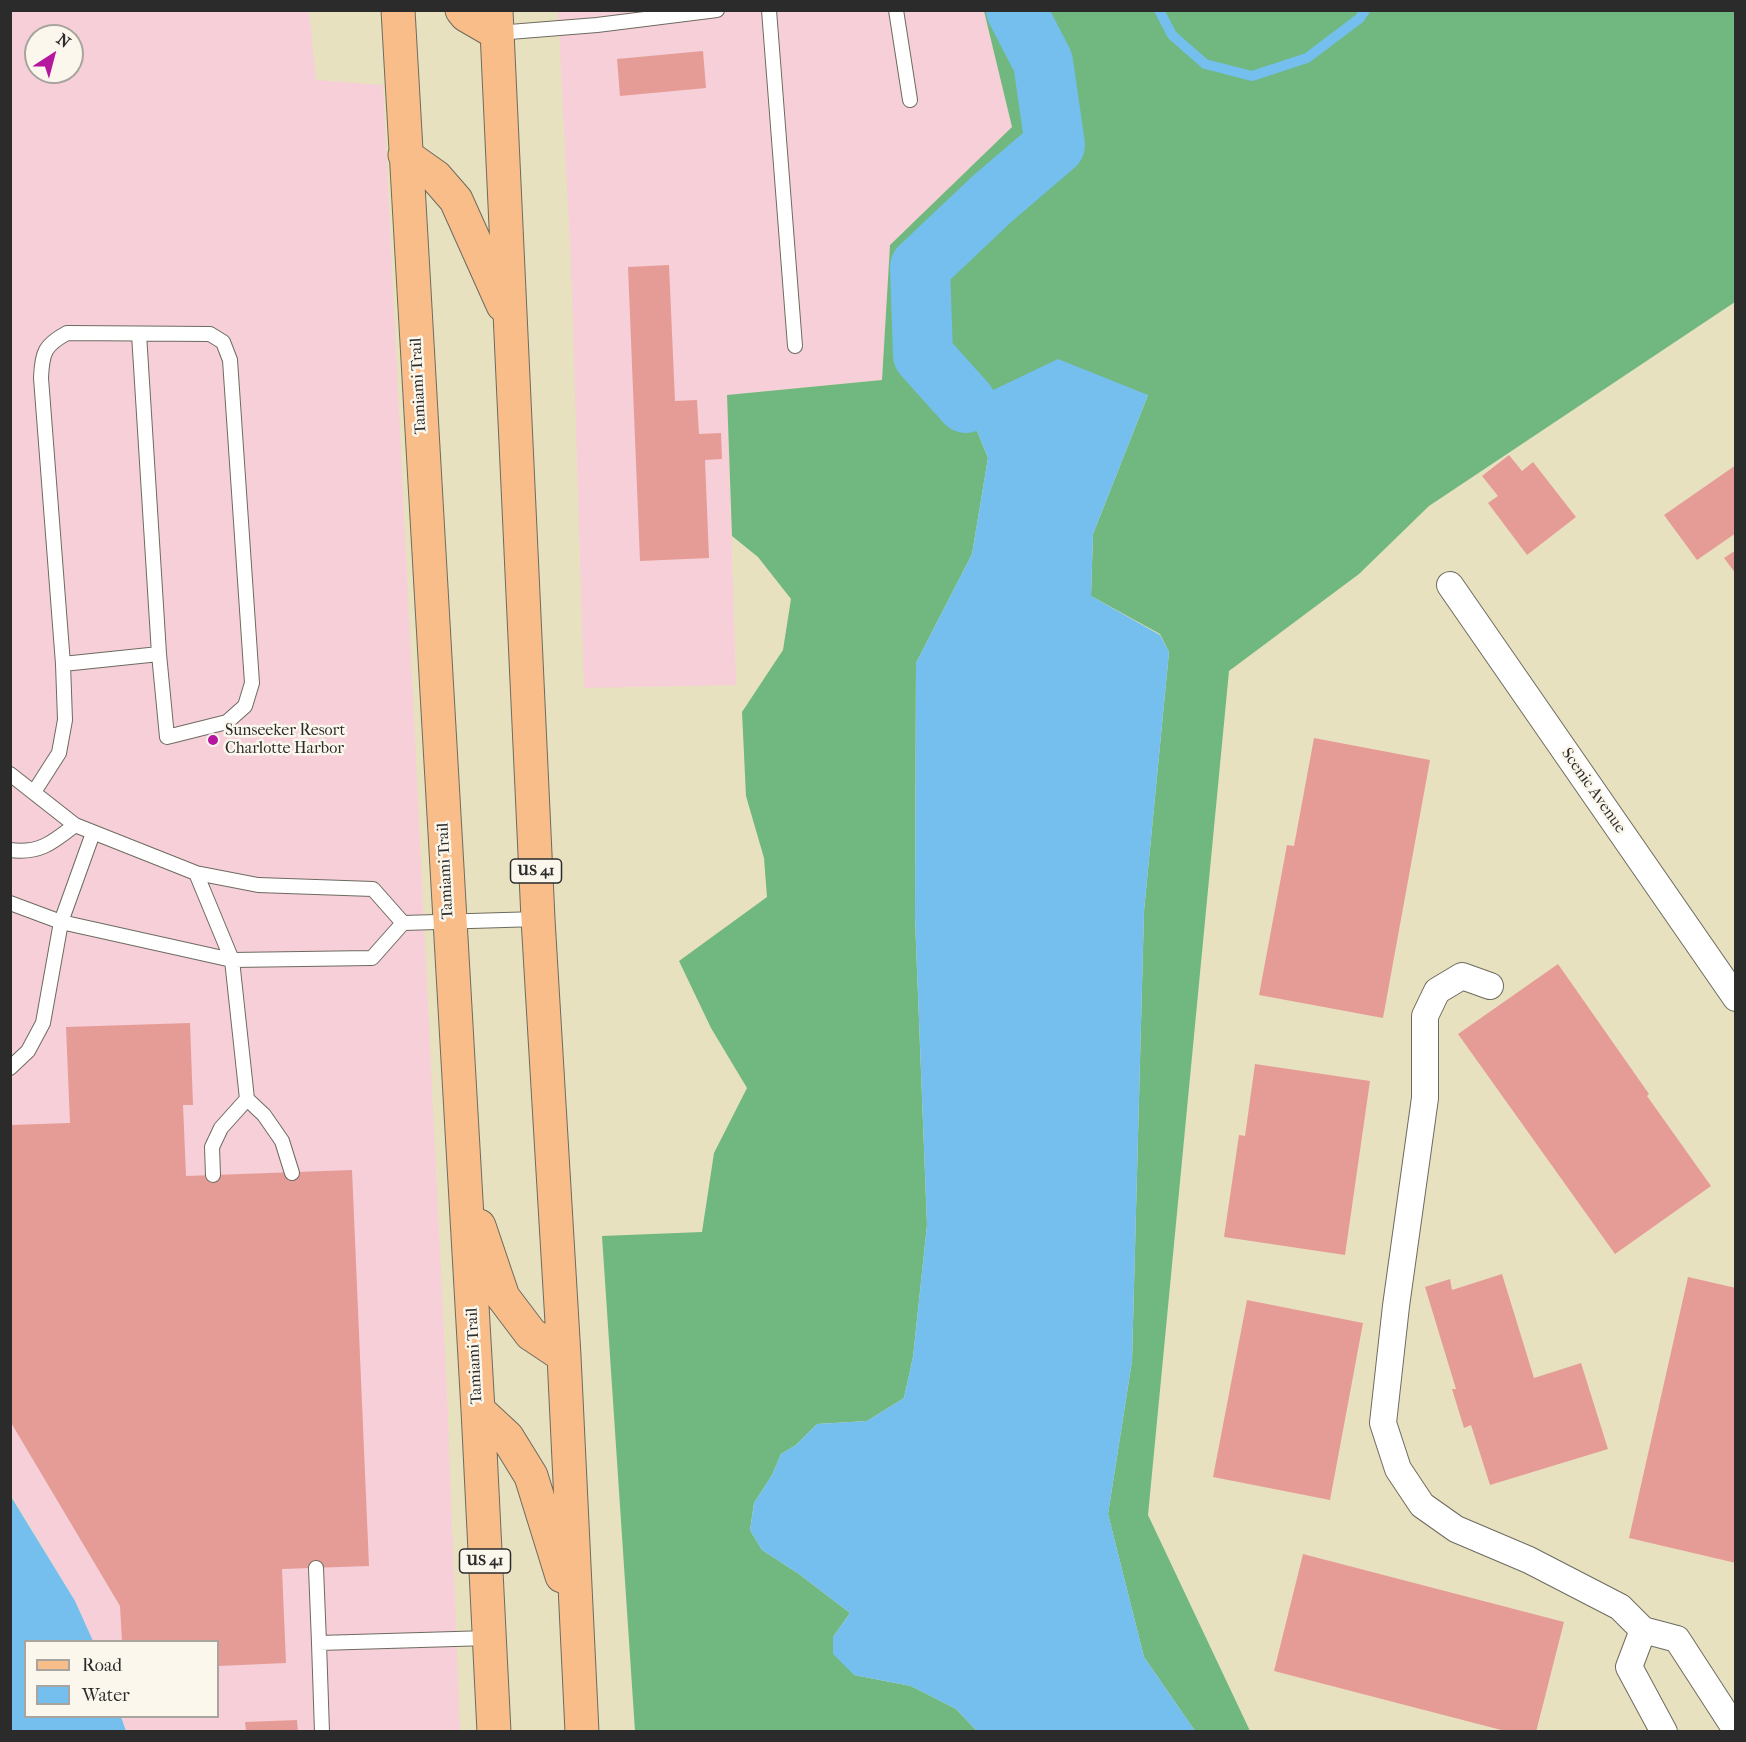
<!DOCTYPE html>
<style>
body{margin:0}
#map{position:relative;width:1746px;height:1742px;overflow:hidden;background:#e8e1bf;font-family:"IM FELL French Canon",serif}
canvas{display:block}
.frame{position:absolute;inset:0;border:12px solid #2b2b2b;pointer-events:none}
.legend{position:absolute;left:24px;top:1640px;width:195px;height:78px;box-sizing:border-box;background:#fbf7ec;border:2px solid #a8a59f;margin:0;padding:8px 10px;list-style:none;font-size:18px;color:#2b2b2b}
.legend li{display:flex;align-items:center;gap:12px;height:30px}
.legend b{width:30px;border:2px solid #a8a59f}
.north{position:absolute;left:24px;top:24px;width:60px;height:60px;box-sizing:border-box;background:#fbf7ec;border:2px solid #a8a59f;border-radius:50%;rotate:36deg;font-size:16px;font-weight:700;line-height:24px;text-align:center;color:#2b2b2b}
.north::after{content:'';display:block;margin:auto;width:21px;height:27px;background:#b5179e;clip-path:polygon(50% 0,100% 100%,50% 72%,0 100%)}
</style>
<div id="map">
<canvas width="1746" height="1742"></canvas>
<div class="frame"></div>
<ul class="legend">
<li><b style="height:8px;background:#f8bd89"></b>Road</li>
<li><b style="height:16px;background:#74bfee"></b>Water</li>
</ul>
<div class="north">N</div>
</div>
<script>
const g = document.querySelector('canvas').getContext('2d');
g.lineJoin = 'round';
function paint(path, color) { g.fillStyle = color; g.fill(path, 'evenodd'); }
function strokePath(path, color, width, dash) { g.strokeStyle = color; g.lineWidth = width; g.lineCap = dash ? 'butt' : 'round'; g.setLineDash(dash || []); g.stroke(path); }
function label(font, color, halo, rows, align = 'center') {
  g.font = font + ' "IM FELL French Canon",serif'; g.lineWidth = 5; g.setLineDash([]); g.textBaseline = 'middle'; g.strokeStyle = halo; g.fillStyle = color; for (const [text, x, y, turn = 0] of rows) {
    g.save(); g.translate(x, y); g.rotate((+turn || 0) * Math.PI / 180); g.textAlign = isNaN(turn) ? turn : align; if (halo) g.strokeText(text, 0, 0); g.fillText(text, 0, 0); g.restore();
  }
}
const built = new Path2D(`
 M11,11H309L316,80L383,85L447,1395L460,1731H126L121,1717L218,1716V1642L93,1641L75,1601L11,1495ZM36,36H72V72H36Z
 M558,11H984L1012,127L890,245L882,380L727,395L736,685L584,688L571,266Z`);
const forest = new Path2D(`
 M984,11H1735V302L1429,506L1359,574L1229,671L1148,1515L1250,1731H1195L1144,1657L1108,1514L1132,1361L1144,911L1169,652L1160,634L1091,596L1093,534L1148,395L966,403L988,458L972,554L916,663L915,918L927,1225L913,1357L904,1398L867,1421L817,1424L796,1445L781,1454L772,1475L754,1503L750,1530L762,1550L799,1574L850,1613L833,1637L854,1675L911,1686L956,1709L977,1731H635L602,1236L702,1232L714,1153L747,1088L711,1028L679,961L767,897L764,858L746,796L742,712L783,650L791,599L758,557L732,536L727,395L882,380L890,245L1012,127Z`);
const water = new Path2D(`
 M1058,359L1148,395L1093,534L1091,596L1160,635L1169,652L1144,911L1132,1361L1108,1514L1144,1657L1195,1731H977L956,1709L911,1686L854,1675L833,1654V1637L850,1613L799,1574L762,1550L750,1530L754,1503L772,1475L781,1454L796,1445L817,1424L867,1421L904,1398L913,1357L927,1225L915,918L916,663L972,554L988,458L966,403Z
 M10,1495L75,1601L93,1641L26,1642V1716L121,1717L126,1731H11Z`);
const stream = new Path2D(`
 M1159,10L1172,35L1205,64L1252,76L1307,58L1360,18L1365,10`);
const river = new Path2D(`
 M966,403L923,355L920,267L992,199L1055,145L1043,62L1016,10`);
const building = new Path2D(`
 M703,51L706,88L620,96L617,59Z
 M669,265L675,401L697,400L699,434L721,433L722,459L705,460L709,558L640,561L628,267Z
 M1509,455L1522,471L1533,462L1576,517L1527,555L1488,503L1498,496L1482,476Z
 M1736,465V533L1697,560L1664,515Z
 M1736,550V574L1724,558Z
 M1314,738L1430,760L1383,1018L1259,995L1287,845L1294,846Z
 M1558,964L1649,1094L1647,1096L1711,1186L1615,1254L1458,1034Z
 M190,1023L193,1105H183L186,1176L352,1170L369,1566L282,1569L286,1663L218,1666V1642H122L120,1606L10,1421V1125L70,1123L66,1027Z
 M1255,1064L1370,1081L1345,1255L1224,1237L1239,1135L1245,1136Z
 M1502,1274L1534,1378L1581,1363L1608,1449L1490,1485L1471,1425L1464,1428L1452,1389H1456L1425,1287L1450,1279L1452,1290Z
 M1688,1277L1736,1288V1563L1629,1538Z
 M1247,1300L1363,1323L1330,1500L1213,1477Z
 M1303,1554L1564,1622L1536,1732H1509L1274,1671Z
 M297,1720L298,1732H246L245,1722Z`);
const service = new Path2D(`
 M769,10L795,346
 M896,10L910,100
 M497,33L597,25L717,10
 M63,664L159,654
 M10,774L75,825L196,873L258,885L373,889L403,923
 M34,792L59,753L65,720L63,664L41,378C42,352 45,345 67,333L210,334L223,342L230,360L252,683L245,706L227,722L167,737L159,654L139,334
 M10,850C40,854 53,842 75,825
 M196,873L232,960L247,1099L264,1115L282,1141L292,1173
 M10,903L61,922L232,960L372,958L403,923L538,919
 M10,1068L28,1051L43,1023L61,922L93,833
 M213,1175L212,1147L221,1128L247,1099
 M316,1568L319,1643
 M322,1732L319,1643L489,1638`);
const minor = new Path2D(`
 M1450,585L1736,998
 M1490,986L1462,976L1437,991L1425,1016V1098L1396,1306L1383,1423L1398,1469L1422,1505L1456,1529L1529,1560L1620,1607L1643,1630
 M1664,1732L1629,1667L1643,1630L1677,1639L1736,1730`);
const primary = new Path2D(`
 M398,10L478,1410L494,1732
 M462,10L466,15L497,33
 M496,10L538,919L564,1356L582,1732
 M405,155L436,177L456,200L503,305
 M479,1226L503,1297L531,1334L564,1356
 M478,1410L507,1437L531,1476L562,1576`);
const markers = [
 [213,740,6,"#b5179e"]
];
const shields = [
 [536,871,51],
 [485,1561,51]
];
const shieldNames = [
 ["US 41",536,871],
 ["US 41",485,1561]
];
const streetNames = [
 ["Tamiami Trail",419,386,-93],
 ["Scenic Avenue",1593,791,55],
 ["Tamiami Trail",446,871,-93],
 ["Tamiami Trail",475,1356,-93]
];
const poiNames = [
 ["Sunseeker Resort",225,731],
 ["Charlotte Harbor",225,749]
];
paint(built, '#f6cfd8');
paint(forest, '#70b87f');
paint(water, '#74bfee');
strokePath(stream, '#74bfee', 10);
strokePath(river, '#74bfee', 60);
paint(building, '#e69c96');
strokePath(service, '#6d6b5f', 16);
strokePath(minor, '#6d6b5f', 28);
strokePath(primary, '#6d6b5f', 35);
strokePath(service, '#fff', 14);
strokePath(minor, '#fff', 26);
strokePath(primary, '#f8bd89', 33);
for (const [x, y, r, color] of markers) { const dot = new Path2D(); dot.arc(x, y, r, 0, 2 * Math.PI); g.fillStyle = color; g.fill(dot); strokePath(dot, '#fbf7ec', 2); }
for (const [x, y, w] of shields) { const box = new Path2D(); box.roundRect(x - w / 2, y - 12, w, 24, 4.5); g.fillStyle = '#fbf7ec'; g.fill(box); strokePath(box, '#2b2b2b', 1.5); }
label('bold 15px', '#2b2b2b', null, shieldNames);
label('16px', '#2b2b2b', '#fbf7ec', streetNames);
label('16px', '#2b2b2b', '#fbf7ec', poiNames, 'left');
</script>
